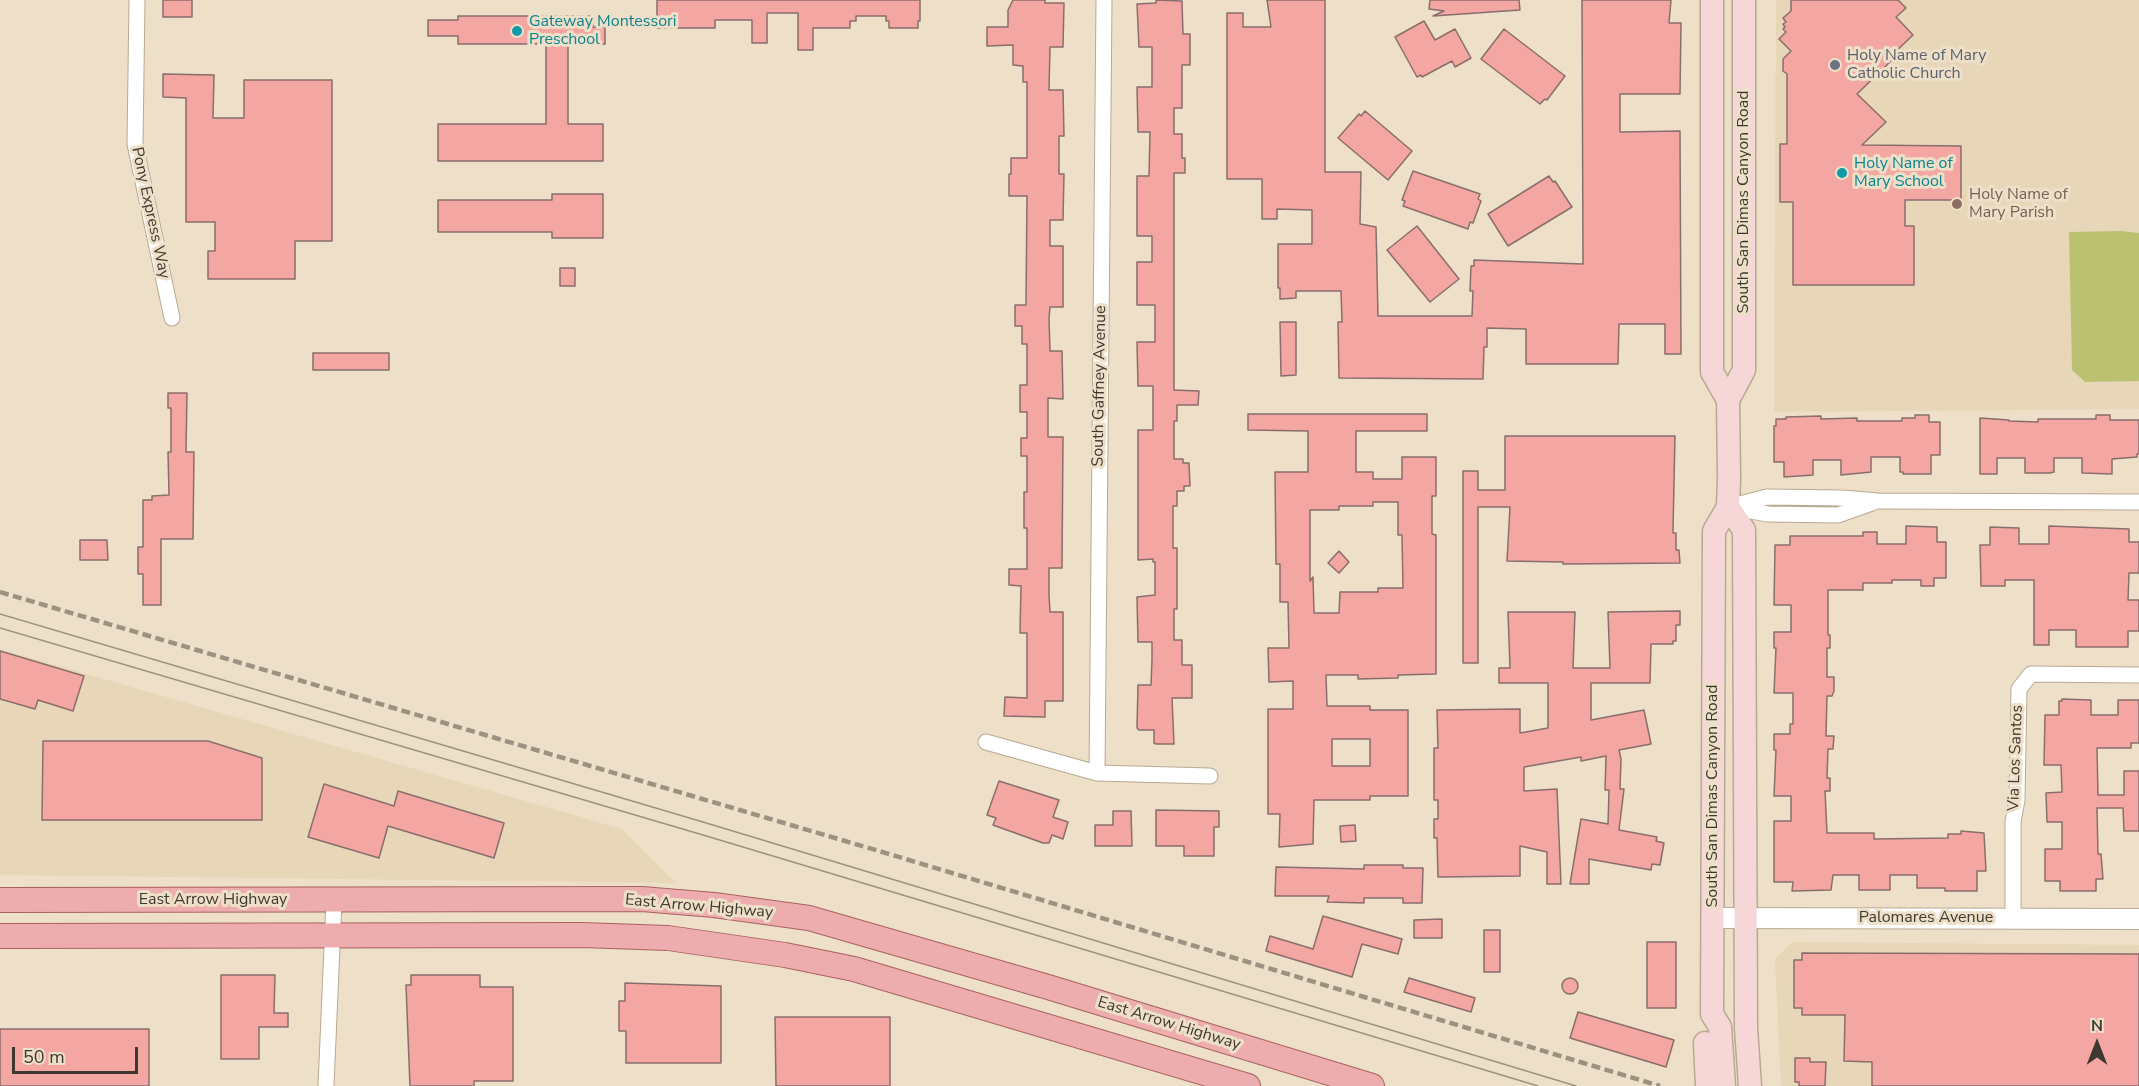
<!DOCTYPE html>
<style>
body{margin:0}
#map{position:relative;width:2139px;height:1086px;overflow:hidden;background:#eedfc8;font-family:"Nunito Sans",sans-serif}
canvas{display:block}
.north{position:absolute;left:2067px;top:1014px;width:60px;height:60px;-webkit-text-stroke:4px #eedfc8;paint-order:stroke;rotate:0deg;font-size:16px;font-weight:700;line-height:24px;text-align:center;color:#3e3930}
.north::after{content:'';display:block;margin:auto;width:21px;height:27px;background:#3e3930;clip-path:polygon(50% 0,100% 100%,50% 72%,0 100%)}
.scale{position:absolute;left:12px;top:1047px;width:126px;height:27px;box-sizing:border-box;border:3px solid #3e3930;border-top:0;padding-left:8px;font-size:18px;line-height:21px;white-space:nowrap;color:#3e3930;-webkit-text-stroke:4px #eedfc8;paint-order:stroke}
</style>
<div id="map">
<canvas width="2139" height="1086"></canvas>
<div class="north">N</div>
<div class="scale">50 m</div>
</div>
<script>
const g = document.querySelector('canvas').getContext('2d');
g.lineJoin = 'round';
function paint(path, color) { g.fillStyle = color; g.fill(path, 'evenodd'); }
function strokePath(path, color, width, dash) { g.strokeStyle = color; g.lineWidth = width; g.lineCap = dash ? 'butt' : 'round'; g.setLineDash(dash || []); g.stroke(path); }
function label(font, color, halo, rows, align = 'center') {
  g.font = font + ' "Nunito Sans",sans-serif'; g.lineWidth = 6; g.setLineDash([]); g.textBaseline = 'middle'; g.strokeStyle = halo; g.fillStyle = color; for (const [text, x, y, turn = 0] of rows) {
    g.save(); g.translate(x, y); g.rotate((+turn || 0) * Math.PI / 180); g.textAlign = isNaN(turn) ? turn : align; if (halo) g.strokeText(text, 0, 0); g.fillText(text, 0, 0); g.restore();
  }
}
const built = new Path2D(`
 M1776,0H2139V409L1774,412Z
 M0,649L622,829L676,883L0,875Z
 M1792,942L2139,945V1086H1781L1775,959Z`);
const green = new Path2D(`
 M2121,231L2139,233V381L2085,382L2072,370L2069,232Z`);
const building = new Path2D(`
 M163,0H192V17H163Z
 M657,0H920V21H918V28H889V21H886V16H856V21H850V28H813V50H798V13H767V43H752V20H715V28H657Z
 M1013,0H1045V3H1064L1063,47H1050L1049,90H1063L1064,136H1059V174H1064L1063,220H1050V246H1063V307H1050L1049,318L1050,351H1062L1063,399L1048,398V437H1063L1062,568H1049V595L1050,612H1063V701H1045V717L1004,716L1005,697L1027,698V633H1020L1021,586L1009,585V569H1027V528H1024V492H1027V456H1021V438H1027V412H1020V385H1027V344H1022V326H1015V305H1026L1027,196H1009V174H1011V158H1027V82H1023V66L1013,65V45L987,46V27H1008V10Z
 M1156,0L1182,1L1183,34H1190V65H1182V108H1174V134H1182V158H1185V173H1174V390L1199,391L1198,405H1177V421H1174V459H1183V463H1189L1190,486H1184V491H1177V506H1173V548H1177V609H1174V640H1182V665H1192V698H1172L1174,744H1156L1154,743V730H1139L1137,728L1138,685H1151L1152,660V642H1138L1137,597L1155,595V562H1153V559L1138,560V430H1153V386H1138L1137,342H1155V305H1137V262H1152V236H1137V176H1149L1150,132H1138L1137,87H1152V47H1139L1137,4L1156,3Z
 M1267,0H1325V172H1361L1360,224L1376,227L1378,316H1472L1473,291H1470L1471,266H1474V260L1583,264L1582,0H1671L1669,23H1681L1680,94H1620V132L1680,131L1681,354H1665V324H1619L1618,364H1526V329L1487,328V347H1484L1483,379L1339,378L1338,322H1342L1341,291H1296V298L1280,299V288H1278V244H1312V210L1277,209V219H1262V179H1227V13H1243V27H1271Z
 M1430,0H1519L1520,10L1433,16L1444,11L1429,9Z
 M1791,0H1898L1906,8L1896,17L1913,35L1891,56L1893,59L1857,94L1886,122L1862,145L1961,146V200H1905V226H1914V285H1793V202H1780V144H1787V74L1783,71V59L1791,51L1779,39L1786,32L1783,29L1785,27L1783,24L1786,22L1783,18L1791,11Z
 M458,16H593V27H605V44H568V124H603V161H438V124H546V44H458V36H428V20H458Z
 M1424,21L1435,40L1455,29L1471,58L1455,67L1452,61L1422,77L1421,75L1417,77L1395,37Z
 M1504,29L1565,76L1547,100L1545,99L1540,104L1481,59Z
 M163,74L214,75L213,118H244V80H332V241H295V279H208V251H215V222H186V98L163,97Z
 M1365,111L1412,151L1388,180L1338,138L1359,114L1361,116Z
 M1413,171L1480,194L1478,199L1481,201L1473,223L1470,222L1468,229L1403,206L1405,201L1402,200Z
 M1549,176L1553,182L1555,181L1572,207L1508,246L1488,214Z
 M552,194H603V238H552V232H438V200H552Z
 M1417,226L1459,279L1430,302L1387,250Z
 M560,268H575V286H560Z
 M1280,322H1296V375L1281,376Z
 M313,353H389V370H313Z
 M168,393H187L186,452H194L193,539H161V605H143V574H138V547H143V500H152V496L169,495L168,452H171V408H168Z
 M1248,414H1427V431H1356V472H1373V479H1402V457H1436V496H1432V534L1436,535V674L1398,675V678L1358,679V675H1326L1327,706H1370V710H1408V796H1370V800H1314L1313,844L1279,847L1280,814H1268V709H1293V681L1269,682L1268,648H1289L1288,602H1280V564H1276L1275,472H1308V431L1248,430ZM1373,502H1398V535H1402L1403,588H1378V592H1340L1339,613H1314L1313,577L1310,581V510H1339V506H1373ZM1332,739H1370V766H1332Z
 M1915,415H1929V422H1940V455H1931V474H1903V472H1900V457H1871V472L1841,475V460H1813V475L1784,477V462H1774V426H1776V419H1786V417L1821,416V419L1857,418V421H1902V418H1915Z
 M2096,415H2110V420H2139V454H2137V457L2112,459V474L2082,473V458H2054V472L2050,473H2025V458H1997V474H1980V418L2009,420V421L2038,422V419H2096Z
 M1505,436H1675L1673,530V533H1676V550H1679L1680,563L1563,564V562L1507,561L1510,507H1478V663H1463V471H1478V490H1505Z
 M1906,526L1937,527V542H1946V578H1934V586H1921V580H1892V583H1863V590H1828V635H1830V648H1827V677H1834V691L1832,696H1827L1826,736H1834L1833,749H1828L1827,778H1830V791H1825L1827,833H1874V839L1948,838V834H1961V831L1984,833L1986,871H1977V891H1945V888H1917V875H1890V890H1859V875H1833L1831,890L1792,891L1793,882H1774V821H1791V796H1774L1776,750H1774V734H1790V724H1793V693H1774L1776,648H1774V632H1791V605H1774L1775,545H1790V536H1863V532H1877V544H1906Z
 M2049,526L2129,529V542H2139V573H2129L2128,600H2139V631H2128V647H2076V630H2049V645H2034V580H2005V586H1981L1980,545H1990V527L2019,528V544H2049Z
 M80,540H107L108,560H80Z
 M1339,551L1349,562L1339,573L1328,563Z
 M1680,611V625H1676V641H1673V644H1651L1650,683H1591V720L1644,710L1651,744L1619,750L1621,759L1620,789H1624L1619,830L1657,837L1656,841L1664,843L1660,865L1652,864L1651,870L1589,859V884H1570L1581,819L1608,824L1609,790H1605L1606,756L1581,761V757L1524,767V791L1557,789L1561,884H1547V852L1520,846V876L1438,877L1437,838H1434V819H1438V800H1434V748H1438L1437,710L1520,709V733L1548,728V683H1499V668H1510L1508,612H1575L1573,668H1610L1608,612Z
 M0,651L84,676L73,711L38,700L35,709L0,699Z
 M2062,699L2091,700V715H2118V700H2139V743H2131V748H2097L2098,795H2124V771H2139V831H2124L2123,808H2097L2098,854H2101L2103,879H2096V891H2060V881H2045V849H2062V822H2047L2046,793L2062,792L2061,765H2044L2045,715H2059V701H2062Z
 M43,741H208L262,758V820H42Z
 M999,781L1059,800L1053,817L1068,822L1063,839L1052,835L1049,843H1043L993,825L996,818L987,815Z
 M324,784L394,806L398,791L504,823L494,858L388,826L379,858L308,837Z
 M1156,810L1219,811V827H1214V856H1184V846H1156Z
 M1113,811H1131L1132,846H1095V825H1113Z
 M1355,825L1356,841L1341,842L1340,826Z
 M1364,865H1403V868H1423L1422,903H1403V898H1364V903L1327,902L1329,896H1275L1276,867L1364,869Z
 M1323,916L1402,939L1398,954L1362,944L1352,977L1266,951L1270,936L1313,949Z
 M1442,919V938H1414V920Z
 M1484,930H1500V972H1484Z
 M1647,942H1676V1008H1647Z
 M1802,953L2139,954V1086H1872V1062L1844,1061L1845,1015H1802V1008H1794V960H1802Z
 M221,975H275L274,1013H288V1027H259V1059H221Z
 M411,975H480V987H513V1081H474V1086H410L406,985H411Z
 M1562 986a8 8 0 1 1 16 0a8 8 0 1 1-16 0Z
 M1409,978L1475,998L1471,1012L1404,992Z
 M625,983L721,986V1063H626V1031H619V1001H625Z
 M1578,1012L1674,1040L1666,1067L1570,1038Z
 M775,1017H890V1086H776Z
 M0,1029H149V1086H0Z
 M1795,1058H1810V1062H1826L1825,1086H1799V1082H1795Z`);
const minor = new Path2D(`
 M137,0L135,144L172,318
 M1728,507L1767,497L1842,498L1878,501L2139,502
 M1734,508L1768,514L1838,515L1872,503
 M986,742L1097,773L1210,776
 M1097,773L1104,0
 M2013,919V822L2017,800L2019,689L2031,674L2139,675
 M326,1086L334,900`);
const tertiary = new Path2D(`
 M1714,918L2139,919`);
const secondary = new Path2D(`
 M1712,0V372L1728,400L1729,478L1728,507L1714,531L1712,1014L1720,1027L1724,1086
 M1728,400L1744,370V0
 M1728,507L1744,530L1746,1028L1750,1086
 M1705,1043L1707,1086`);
const primary = new Path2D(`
 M0,900L642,899L714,905L809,918L1048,987L1372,1086
 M0,936L582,935L668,938L785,955L854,969L1248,1086`);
const tram = new Path2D(`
 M0,614L703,822L1576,1086
 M0,628L703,835L1538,1086`);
const rail = new Path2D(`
 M0,592L879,851L1660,1086`);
const markers = [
 [517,31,6,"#0f9aa8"],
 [1835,65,6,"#6b7280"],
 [1842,173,6,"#0f9aa8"],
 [1957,204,6,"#8d6e63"]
];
const cultureNames = [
 ["Gateway Montessori",529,22],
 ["Preschool",529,40],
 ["Holy Name of",1854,164],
 ["Mary School",1854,182]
];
const worshipNames = [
 ["Holy Name of Mary",1847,56],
 ["Catholic Church",1847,74]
];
const educationNames = [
 ["Holy Name of",1969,195],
 ["Mary Parish",1969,213]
];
const streetNames = [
 ["South San Dimas Canyon Road",1744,202,-90],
 ["Pony Express Way",150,213,78],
 ["South Gaffney Avenue",1100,386,-89],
 ["Via Los Santos",2016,758,-88],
 ["South San Dimas Canyon Road",1713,796,-90],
 ["East Arrow Highway",213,900],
 ["East Arrow Highway",699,907,5],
 ["Palomares Avenue",1926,918],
 ["East Arrow Highway",1169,1024,17]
];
paint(built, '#e8d6b8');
paint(green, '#bac272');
paint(building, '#f4a6a2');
strokePath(building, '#896e6c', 1.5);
strokePath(minor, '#b7a993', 17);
strokePath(tertiary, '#b7a993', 22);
strokePath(secondary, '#b7a993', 25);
strokePath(primary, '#a8615f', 26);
strokePath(minor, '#fff', 15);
strokePath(tertiary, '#fff', 20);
strokePath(secondary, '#f6d6d7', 22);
strokePath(primary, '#edadaf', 24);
strokePath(tram, '#9c9281', 1.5);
strokePath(rail, '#9c9281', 4.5, [9, 4.5]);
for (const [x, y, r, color] of markers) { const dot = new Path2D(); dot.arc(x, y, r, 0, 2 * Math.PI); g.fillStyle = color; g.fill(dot); strokePath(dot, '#eedfc8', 2); }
label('16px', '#0d838f', '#eedfc8', cultureNames, 'left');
label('16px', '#5b616d', '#eedfc8', worshipNames, 'left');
label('16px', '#785e54', '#eedfc8', educationNames, 'left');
label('16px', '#3e3930', '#eedfc8', streetNames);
</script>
